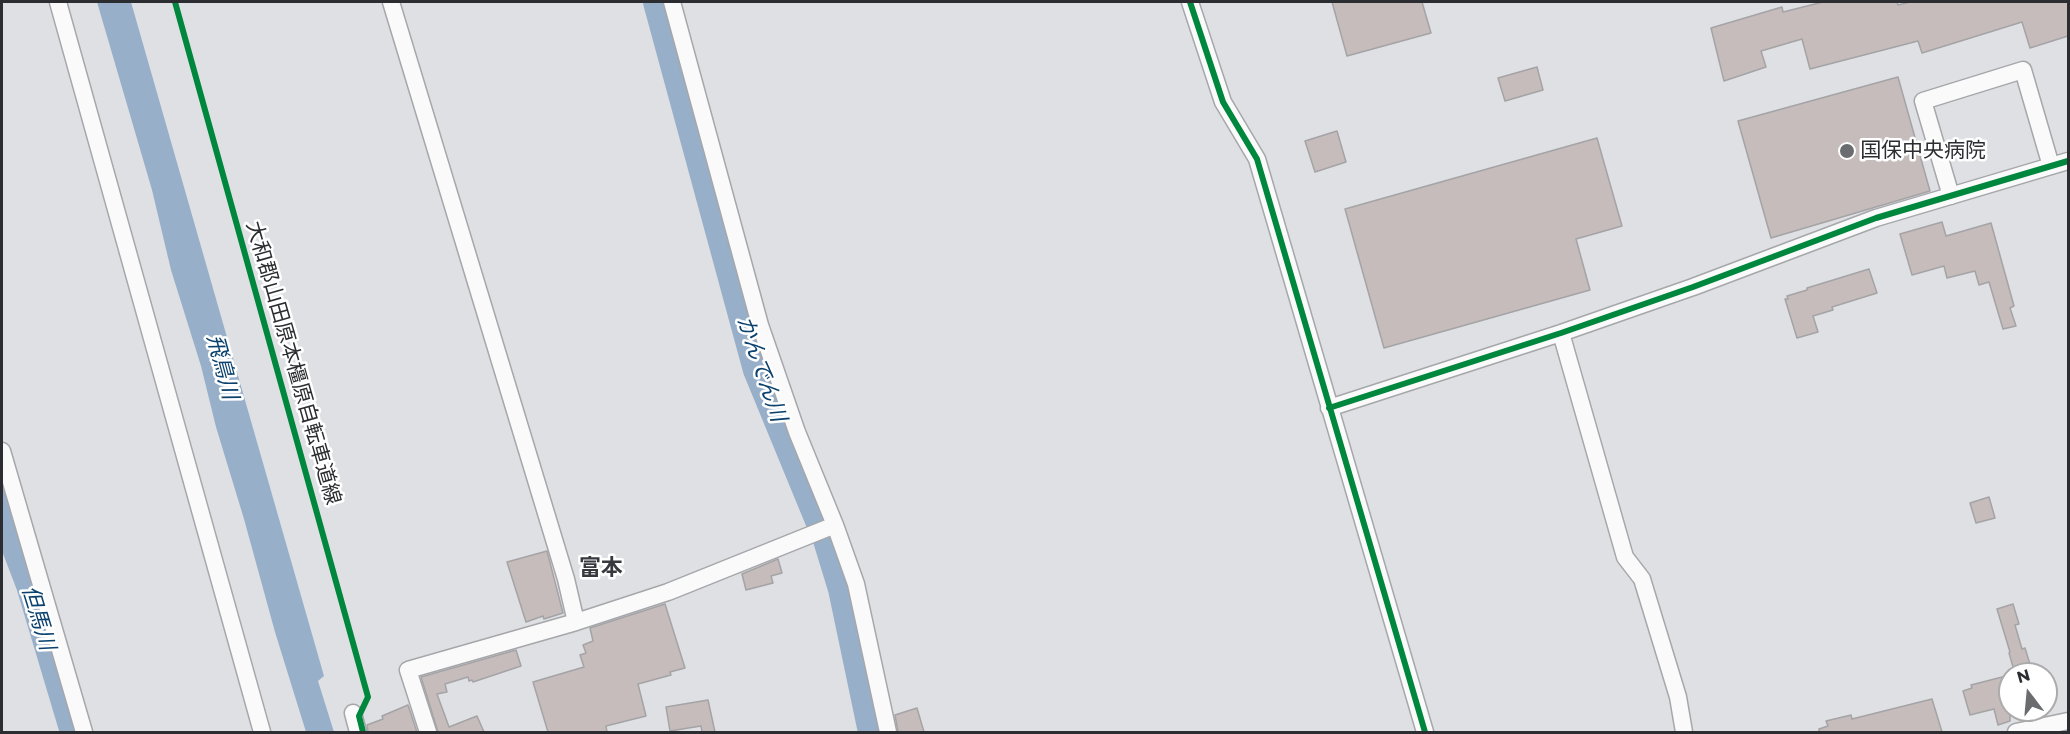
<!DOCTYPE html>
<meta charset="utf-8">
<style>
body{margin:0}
#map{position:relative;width:2070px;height:734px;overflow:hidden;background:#dfe0e4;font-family:Montserrat,sans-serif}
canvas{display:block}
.frame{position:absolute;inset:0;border:3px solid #2c2d30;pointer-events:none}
.north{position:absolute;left:1998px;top:662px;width:60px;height:60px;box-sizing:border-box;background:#fff;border:2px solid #ababac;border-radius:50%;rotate:344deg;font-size:16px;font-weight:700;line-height:24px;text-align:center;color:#2c2d30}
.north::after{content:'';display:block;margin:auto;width:21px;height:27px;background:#6b6c6f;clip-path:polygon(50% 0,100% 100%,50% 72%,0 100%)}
</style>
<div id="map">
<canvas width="2070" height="734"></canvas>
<div class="frame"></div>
<div class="north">N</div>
</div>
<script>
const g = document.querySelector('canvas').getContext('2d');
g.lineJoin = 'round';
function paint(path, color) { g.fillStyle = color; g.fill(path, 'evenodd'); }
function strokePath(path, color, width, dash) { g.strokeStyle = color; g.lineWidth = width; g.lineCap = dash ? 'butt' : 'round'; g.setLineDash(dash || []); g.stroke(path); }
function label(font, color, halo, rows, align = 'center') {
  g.font = font + ' Montserrat,"Noto Sans JP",sans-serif'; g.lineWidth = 5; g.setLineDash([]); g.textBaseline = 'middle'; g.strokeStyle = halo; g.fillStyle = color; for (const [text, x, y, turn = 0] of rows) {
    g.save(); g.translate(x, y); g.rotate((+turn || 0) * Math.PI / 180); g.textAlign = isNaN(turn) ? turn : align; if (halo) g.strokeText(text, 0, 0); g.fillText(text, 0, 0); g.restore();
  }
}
const water = new Path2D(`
 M97,2H131L324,676L318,681L334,732H306L275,632L244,519L216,427L201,366L171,270L152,190Z`);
const river = new Path2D(`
 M657,2L757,370L827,540L842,589L872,732
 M2,503L9,530L30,585L74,732`);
const building = new Path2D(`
 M1332,2H1422L1431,33L1347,56Z
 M1823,2H1897L1898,5L1910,2H2068V36L2030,48L2022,22L1922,53L1918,41L1810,69L1802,39L1761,51L1766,67L1724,81L1711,28L1782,7L1783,12Z
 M1537,67L1543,90L1505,101L1498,78Z
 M1898,77L1930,191L1771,238L1738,121Z
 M1337,131L1346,162L1315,172L1305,141Z
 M1597,138L1622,226L1576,239L1590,290L1384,348L1345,209Z
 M1942,222L1946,236L1991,223L2014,306L2010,308L2016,326L2003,329L1989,282L1979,285L1975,271L1947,278L1944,266L1912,275L1900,234Z
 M1869,269L1877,293L1832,307L1833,310L1813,316L1818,332L1797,338L1785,299H1788L1787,296L1807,290V288Z
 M1989,497L1995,518L1976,523L1970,503Z
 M547,551L563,613L544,619L543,616L526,622L507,562Z
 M778,559L782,573L771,576L773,583L746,590L742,574Z
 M665,604L685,668L670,672L671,675L638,684L646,716L606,726L607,732H548L533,682L584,667L580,655L586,653L583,645L593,641L590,628Z
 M2013,604L2019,624L2015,625L2022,649L2025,648L2033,674H2015L2009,653L2010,652L1997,609Z
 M516,650L521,666L473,682L472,680L469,681L468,677L445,684L447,692L437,694L449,727L477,716L484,732H438L421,677Z
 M2010,675V721L1998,725L1994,709L1970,715L1963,691L1972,688L1971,685Z
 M1932,699L1942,732H1819V729L1828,726L1826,721L1851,715L1852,719Z
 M708,700L715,732H702L701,726L670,731L666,707Z
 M408,705L417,732H368L367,725L383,719L382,716Z
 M917,708L924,732H898L895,715Z`);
const minor = new Path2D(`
 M58,2L262,732
 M391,2L566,579L576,622
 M672,2L760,325L797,432L835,525L856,584L888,732
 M1190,2L1223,102L1257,159L1425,732
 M1951,196L1923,101L2023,70L2051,166
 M1561,333L1625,557L1642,579L1678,697L1684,732
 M1329,408L1561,333L1693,287L1876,218L2068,161
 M2,451L84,732
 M353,713L358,732
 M428,732L408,670L576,622L668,592L835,525
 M2016,732L2068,721`);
const cycleway = new Path2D(`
 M175,2L368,697L359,716L363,732
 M1190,2L1223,102L1257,159L1425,732
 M1329,408L1561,333L1693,287L1876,218L2068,161`);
const markers = [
 [1847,151,8,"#6b6c6f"]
];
const poiNames = [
 ["国保中央病院",1860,151]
];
const streetNames = [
 ["大和郡山田原本橿原自転車道線",293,363,74]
];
const waterNames = [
 ["飛鳥川",222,367,75],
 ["かんでん川",761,369,71],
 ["但馬川",38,618,73]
];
const neighbourhoodNames = [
 ["富本",601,569]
];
paint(water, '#97afc9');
strokePath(river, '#97afc9', 28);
paint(building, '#c6bcbc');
strokePath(building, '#a4a3a5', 1.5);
strokePath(minor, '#a6a7aa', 19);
strokePath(minor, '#fafafb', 16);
strokePath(cycleway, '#00873e', 6);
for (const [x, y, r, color] of markers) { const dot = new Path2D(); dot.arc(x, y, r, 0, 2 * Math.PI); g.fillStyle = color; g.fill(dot); strokePath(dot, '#fff', 2); }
label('21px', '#2c2d30', '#fff', poiNames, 'left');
label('21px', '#2c2d30', '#fff', streetNames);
label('italic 22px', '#0a416e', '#fff', waterNames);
label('bold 22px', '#37393e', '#fff', neighbourhoodNames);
</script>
